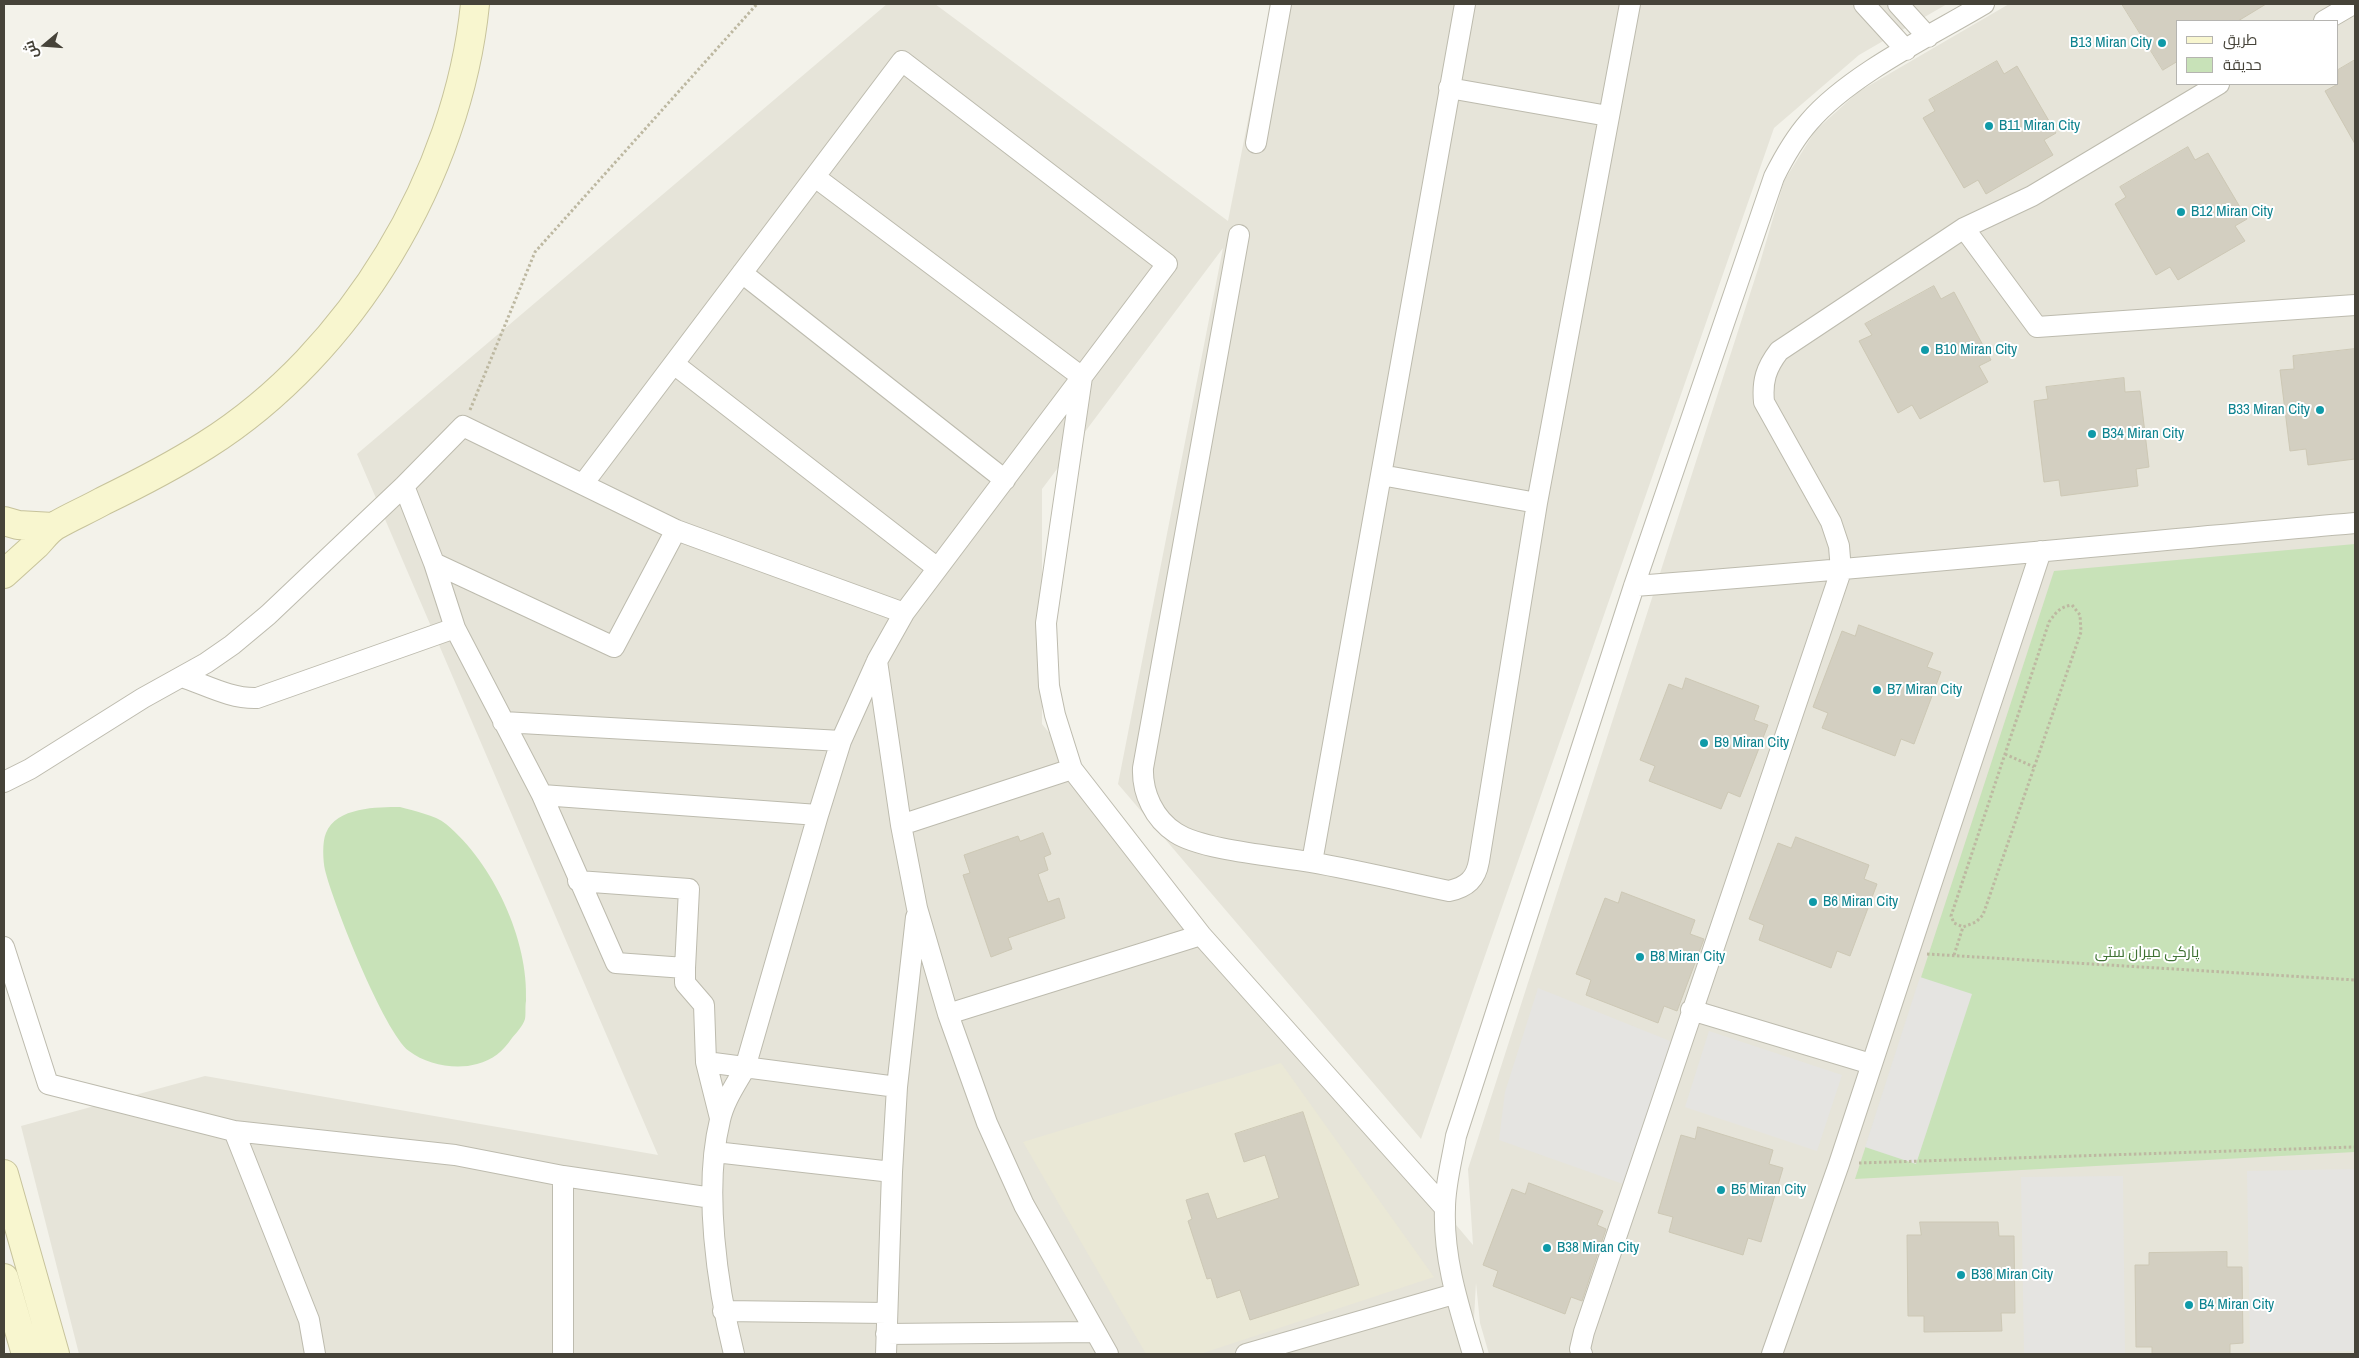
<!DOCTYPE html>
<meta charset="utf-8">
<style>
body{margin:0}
#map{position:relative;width:2359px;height:1358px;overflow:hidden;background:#f3f2ea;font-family:"Archivo Narrow",Cairo,sans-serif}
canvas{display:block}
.frame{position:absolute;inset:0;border:5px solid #464339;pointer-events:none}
.legend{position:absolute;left:2176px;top:20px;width:162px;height:65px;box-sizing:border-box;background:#fff;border:1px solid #b5b4b0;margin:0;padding:6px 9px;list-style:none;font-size:15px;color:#464339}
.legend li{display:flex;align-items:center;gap:10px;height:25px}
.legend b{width:25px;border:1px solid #b5b4b0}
.north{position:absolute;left:20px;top:20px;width:50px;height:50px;-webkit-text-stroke:4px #fff;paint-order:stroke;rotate:252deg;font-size:14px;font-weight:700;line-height:20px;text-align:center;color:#464339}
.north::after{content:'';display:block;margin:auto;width:18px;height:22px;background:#464339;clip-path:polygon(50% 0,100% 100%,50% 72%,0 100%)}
</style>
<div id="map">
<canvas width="2359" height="1358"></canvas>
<div class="frame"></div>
<ul class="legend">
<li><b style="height:6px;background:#f8f6cf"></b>طريق</li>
<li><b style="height:14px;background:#c8e2b8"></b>حديقة</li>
</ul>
<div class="north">ش</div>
</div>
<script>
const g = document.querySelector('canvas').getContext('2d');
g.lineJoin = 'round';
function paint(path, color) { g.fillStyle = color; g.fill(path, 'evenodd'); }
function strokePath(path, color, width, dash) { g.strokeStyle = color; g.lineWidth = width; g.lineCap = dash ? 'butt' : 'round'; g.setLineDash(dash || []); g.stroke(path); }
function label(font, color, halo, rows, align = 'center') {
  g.font = font + ' "Archivo Narrow",Cairo,sans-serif'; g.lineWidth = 4; g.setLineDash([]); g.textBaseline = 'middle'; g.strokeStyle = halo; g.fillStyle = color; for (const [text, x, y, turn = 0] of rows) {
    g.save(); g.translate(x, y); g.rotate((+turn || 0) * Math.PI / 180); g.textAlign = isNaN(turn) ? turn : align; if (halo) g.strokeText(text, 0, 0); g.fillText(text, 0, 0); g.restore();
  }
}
const residential = new Path2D(`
 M887,4H935L1228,221L1271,4H1947L1859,55L1774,128L1421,1139L1118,784L1223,248L1042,489V724L1246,976L1473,1245L1468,1169L1759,266L1784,181L1815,131L1858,92L2009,4H2355V1354H1489L1480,1323L1476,1283L1472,1354H79L21,1126L205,1076L658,1155L357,454ZM2178,21H2338V84H2178Z`);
const education = new Path2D(`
 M1281,1063L1434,1277L1200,1354H1146L1023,1142Z`);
const green = new Path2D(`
 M2355,544V1152L1855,1179L2054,571Z
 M400,807C414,811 435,815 446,824C493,863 529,940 526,1001C525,1006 526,1014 525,1019C523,1026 516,1033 512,1038C503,1051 493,1060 477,1064C456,1070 427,1065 409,1051C384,1032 333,903 325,870C323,861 322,842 326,833C336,807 378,807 400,807Z`);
const parking = new Path2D(`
 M1920,977L1972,994L1916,1164L1865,1147Z
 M1538,988L1675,1043L1626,1185L1499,1140L1505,1092Z
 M1709,1031L1842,1075L1817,1151L1685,1107Z
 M2355,1169V1351L2250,1352L2247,1171Z
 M2123,1176L2125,1354H2024L2021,1177Z`);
const building = new Path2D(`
 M2122,4H2266L2238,21H2178V61L2163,70Z
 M2355,60V144L2325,91L2338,84V70Z
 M1997,61L2004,74L2017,66L2056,133L2044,140L2053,155L1986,194L1978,180L1964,188L1923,118L1935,111L1929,100Z
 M2188,147L2195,160L2208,153L2247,219L2235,226L2245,241L2178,280L2170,267L2156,275L2115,204L2126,197L2120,187Z
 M1934,286L1941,299L1954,292L1991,360L1979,366L1988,382L1920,419L1912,405L1898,413L1859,341L1872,335L1865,324Z
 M2355,349V459L2308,465L2306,449L2290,451L2280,370L2294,369L2293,356Z
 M2124,378L2125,392L2140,391L2149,467L2136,469L2138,486L2061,496L2059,480L2044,482L2034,401L2048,399L2046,387Z
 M1859,625L1933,653L1927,667L1941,672L1914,744L1901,739L1895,756L1822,728L1828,713L1813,707L1842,631L1855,636Z
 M1686,678L1759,706L1754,720L1768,725L1740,797L1728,792L1721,809L1649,781L1655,766L1640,760L1669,684L1682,689Z
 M1043,833L1051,854L1044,857L1048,870L1038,874L1048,902L1059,898L1065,918L1008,938L1012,949L991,957L963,875L970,873L964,855L1018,836L1020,841Z
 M1796,837L1869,865L1864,879L1877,884L1850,956L1837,951L1831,968L1759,940L1764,925L1749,919L1778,843L1791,848Z
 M1622,892L1695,920L1690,934L1704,939L1677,1011L1664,1006L1658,1023L1586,995L1591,980L1576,974L1605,898L1618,903Z
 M1303,1112L1359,1285L1250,1320L1240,1290L1217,1298L1211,1278L1207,1279L1188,1221L1192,1219L1186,1200L1208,1193L1217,1219L1279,1198L1265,1155L1244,1162L1235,1134Z
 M1698,1127L1773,1150L1769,1164L1783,1168L1761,1242L1748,1238L1743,1255L1669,1232L1673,1217L1658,1213L1681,1135L1695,1139Z
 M1529,1183L1603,1211L1597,1225L1606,1229L1582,1301L1571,1297L1565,1314L1493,1286L1498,1271L1483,1265L1512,1189L1525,1194Z
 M1920,1222H1998L1999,1236H2014L2015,1313H2001L2002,1331L1924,1332V1316H1908L1907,1235H1921Z
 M2227,1252V1267H2242L2243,1343L2230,1344V1354H2152V1347H2136L2135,1265H2149V1253Z`);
const path = new Path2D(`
 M470,410L535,252L757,4
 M2005,754L2034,767
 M1927,954L2355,980
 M1954,955L1963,927L1976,922L1983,915L2081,632L2080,615L2072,605C2060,607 2056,612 2049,622L1951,916L1954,923L1963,927
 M1859,1163L2355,1147`);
const street = new Path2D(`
 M1864,4L1906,50
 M1898,4L1928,37
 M2324,21L2353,4
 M1449,88L1608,116
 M1256,143L1281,4
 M815,177L1082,377L1046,623L1049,686L1055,715L1072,769L1201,935L1445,1208
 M1964,228L2037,327L2355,305
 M1239,235L1143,768C1142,793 1154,819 1176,833C1202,850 1276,856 1310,862C1356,870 1402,881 1449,891C1467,887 1476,879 1479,861L1537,503L1630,4
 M742,273L1005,480
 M674,364L936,567
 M1381,475L1537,503
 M583,484L902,61L1167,264L904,613L877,661L841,741L818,815L745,1068C736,1084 724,1101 720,1120C703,1189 717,1286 734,1354
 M404,486L434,563L455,628L542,795L616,963L685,968V983L704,1005L706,1062L720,1118
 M434,563L614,647L676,530
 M1634,586C1875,568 2115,544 2355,523
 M877,661L901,825L917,908L948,1014L987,1123L1024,1205L1108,1354
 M182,677C206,685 231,699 257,698L455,628
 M503,722L841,741
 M4,782L30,769L143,698L206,663L232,645L268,615L404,486L463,426L676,530L904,613
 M542,795L818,815
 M901,825L1072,769
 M1312,862L1465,4
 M578,881L689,889L685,968
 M4,947L48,1084L234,1131L455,1155L563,1176L712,1198
 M1691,1010L1871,1064
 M948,1014L1201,935
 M706,1062L897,1087
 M234,1131L309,1320L315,1354
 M715,1152L892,1172
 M563,1176V1354
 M723,1311L887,1313
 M886,1334L1095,1332
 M886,1354L892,1172L897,1087L916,917
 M1246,1354L1454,1294
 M1473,1354C1459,1307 1443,1259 1445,1208C1445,1185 1452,1160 1456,1136L1634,586L1774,177C1784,157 1794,139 1809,122C1849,75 1930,36 1984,4
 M1582,1354L1580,1349L1584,1332L1841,571L1839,546L1831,522L1764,402C1762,381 1766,368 1779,351L1964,228L2032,196L2219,84
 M1772,1354L1839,1164L2041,551`);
const secondary = new Path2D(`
 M4,521L18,525L53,527
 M4,574C14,565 25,555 36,545C42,539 47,531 55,526C70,517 87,510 103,501C138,484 173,466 206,445C352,353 458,175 475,4
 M4,1174L55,1354
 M4,1278L26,1354`);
const markers = [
 [2162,43,5,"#0f9aa8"],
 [1989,126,5,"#0f9aa8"],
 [2181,212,5,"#0f9aa8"],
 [1925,350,5,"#0f9aa8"],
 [2320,410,5,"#0f9aa8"],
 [2092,434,5,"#0f9aa8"],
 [1877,690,5,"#0f9aa8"],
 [1704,743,5,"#0f9aa8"],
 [1813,902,5,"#0f9aa8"],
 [1640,957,5,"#0f9aa8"],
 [1721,1190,5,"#0f9aa8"],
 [1547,1248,5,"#0f9aa8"],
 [1961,1275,5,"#0f9aa8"],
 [2189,1305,5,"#0f9aa8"]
];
const cultureNames = [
 ["B13 Miran City",2152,43,"right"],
 ["B11 Miran City",1999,126],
 ["B12 Miran City",2191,212],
 ["B10 Miran City",1935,350],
 ["B33 Miran City",2310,410,"right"],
 ["B34 Miran City",2102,434],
 ["B7 Miran City",1887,690],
 ["B9 Miran City",1714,743],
 ["B6 Miran City",1823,902],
 ["B8 Miran City",1650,957],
 ["B5 Miran City",1731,1190],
 ["B38 Miran City",1557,1248],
 ["B36 Miran City",1971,1275],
 ["B4 Miran City",2199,1305]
];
const parkNames = [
 ["پارکی میران ستی",2147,953]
];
paint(residential, '#e6e4d9');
paint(education, '#eae8d6');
paint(green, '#c8e2b8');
paint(parking, '#e5e4e1');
paint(building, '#d3cfc1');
strokePath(building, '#cdc8b5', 1);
strokePath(street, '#bdbbae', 22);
strokePath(secondary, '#c7c39b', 30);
strokePath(path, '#bdb8a1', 3, [2.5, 2.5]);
strokePath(street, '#fff', 20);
strokePath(secondary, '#f8f6cf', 28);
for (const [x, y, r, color] of markers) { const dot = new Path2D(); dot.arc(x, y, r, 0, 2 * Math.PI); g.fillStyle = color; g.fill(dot); strokePath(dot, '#fff', 2); }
label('15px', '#0d838f', '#fff', cultureNames, 'left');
label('15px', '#3f7133', '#fff', parkNames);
</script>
